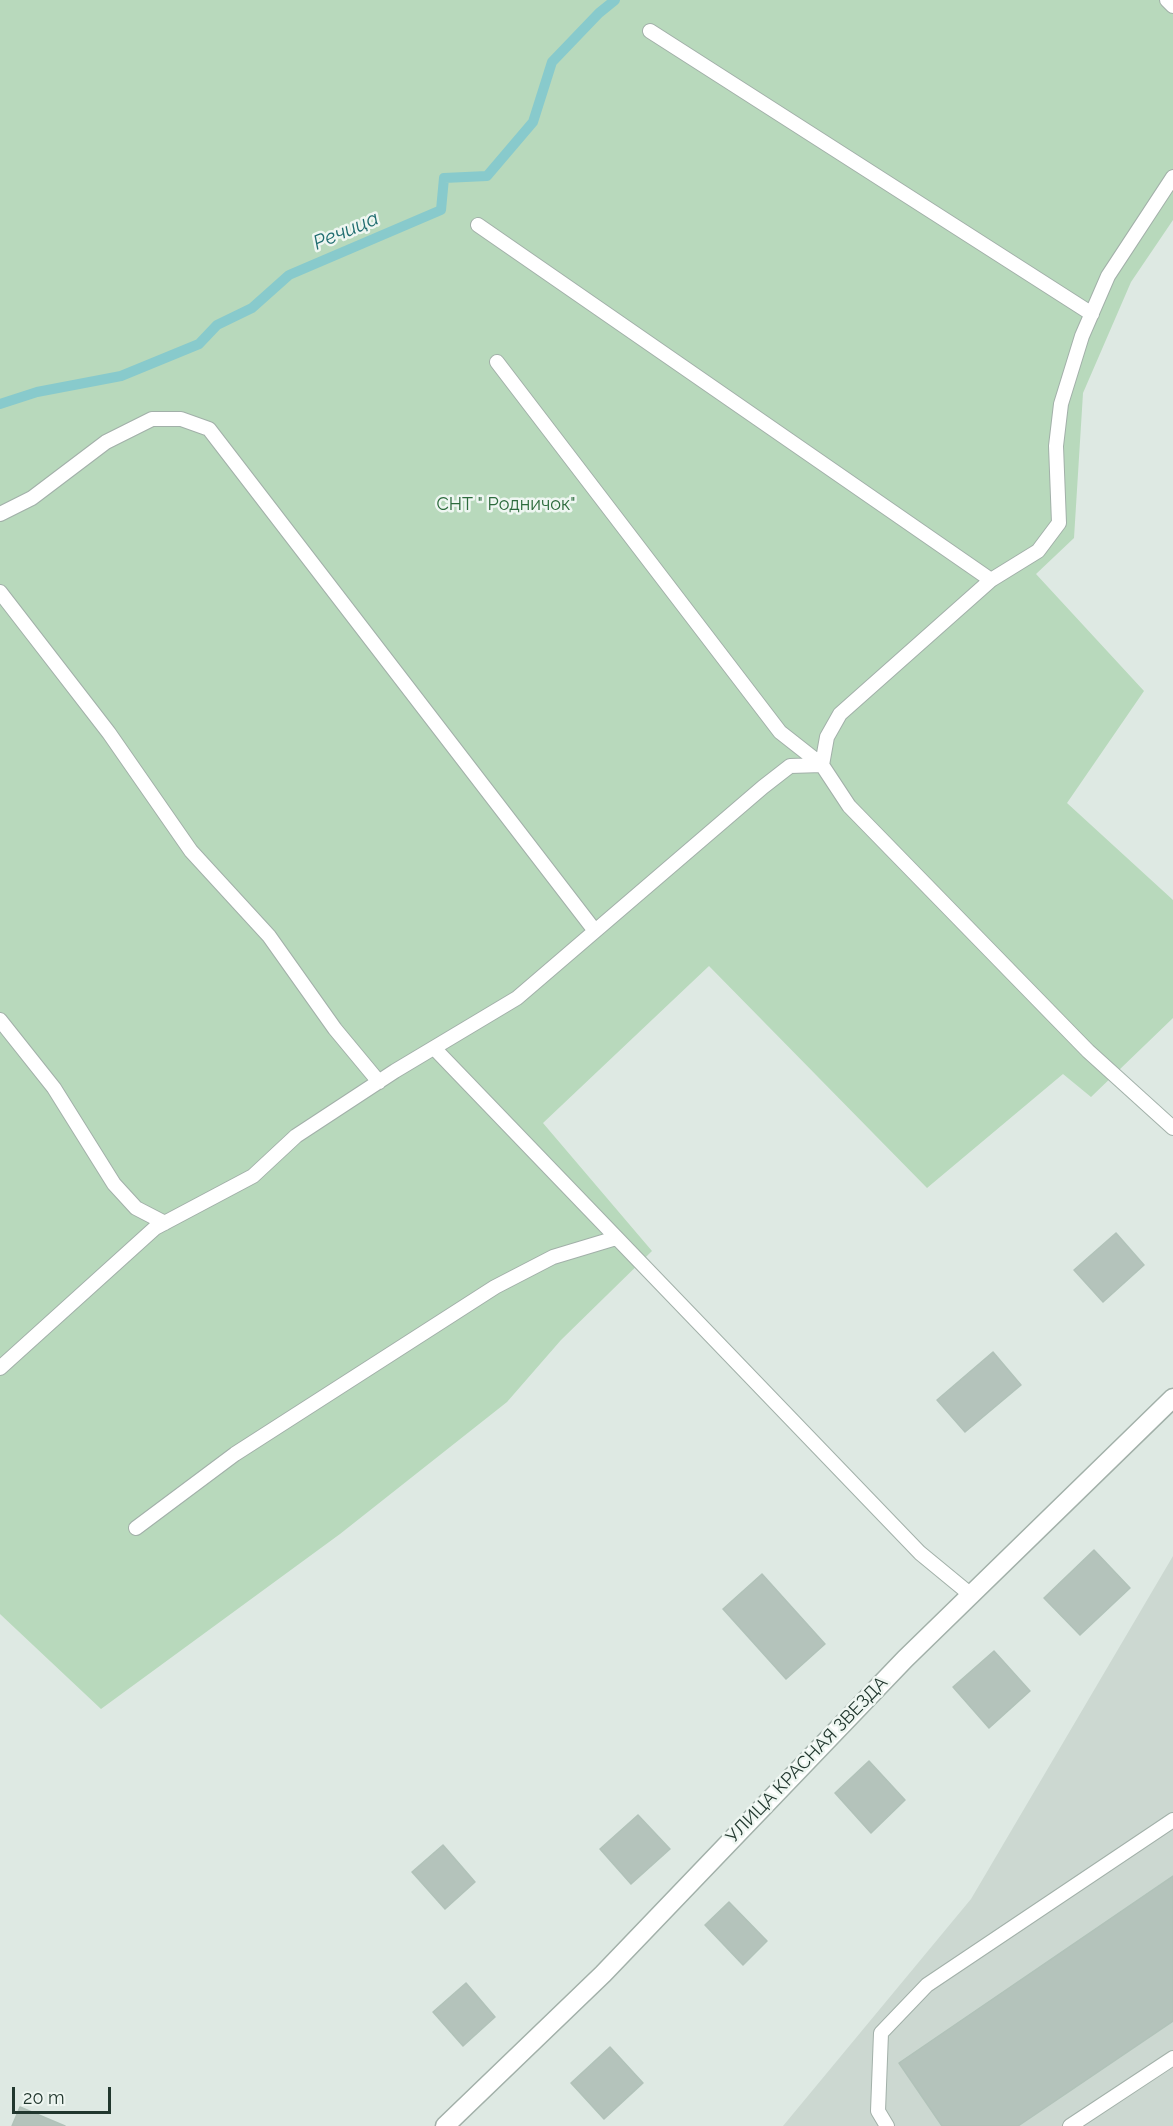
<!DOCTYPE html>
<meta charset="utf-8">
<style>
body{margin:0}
#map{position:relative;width:1173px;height:2126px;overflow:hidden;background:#dee9e3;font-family:Raleway,sans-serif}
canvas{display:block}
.scale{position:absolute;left:12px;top:2087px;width:99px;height:27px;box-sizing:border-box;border:3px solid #21372e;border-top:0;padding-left:8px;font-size:18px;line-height:21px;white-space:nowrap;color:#21372e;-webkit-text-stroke:4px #eef6f1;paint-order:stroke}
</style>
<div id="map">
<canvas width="1173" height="2126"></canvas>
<div class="scale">20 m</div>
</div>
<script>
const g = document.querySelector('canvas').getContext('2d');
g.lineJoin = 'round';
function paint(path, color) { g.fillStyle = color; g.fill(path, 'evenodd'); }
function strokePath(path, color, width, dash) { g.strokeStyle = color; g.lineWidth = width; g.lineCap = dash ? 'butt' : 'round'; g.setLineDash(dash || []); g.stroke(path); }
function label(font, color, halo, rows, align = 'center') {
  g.font = font + ' Raleway,sans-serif'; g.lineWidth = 5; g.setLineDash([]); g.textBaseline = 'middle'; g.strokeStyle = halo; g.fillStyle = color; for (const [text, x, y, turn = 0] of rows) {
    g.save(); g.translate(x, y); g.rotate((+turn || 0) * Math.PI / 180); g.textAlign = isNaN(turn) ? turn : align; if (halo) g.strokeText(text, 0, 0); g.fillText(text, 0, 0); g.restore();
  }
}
const built = new Path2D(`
 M1173,1556V2126H783L971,1899Z`);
const green = new Path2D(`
 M0,0H1173V220L1131,282L1083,393L1074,538L1036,574L1144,691L1067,803L1173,900V1018L1091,1097L1063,1074L927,1188L709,966L543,1123L652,1251L561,1340L507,1402L340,1534L101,1709L0,1614Z`);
const stream = new Path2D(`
 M0,404L37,392L121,376L199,344L217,325L252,308L289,275L441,210L444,178L487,176L533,122L552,62L599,13L615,0`);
const building = new Path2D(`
 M1116,1233L1144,1265L1103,1302L1074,1270Z
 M993,1352L1021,1385L965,1432L937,1400Z
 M1094,1550L1130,1588L1080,1635L1044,1598Z
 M762,1574L825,1644L786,1679L723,1609Z
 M994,1651L1030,1691L989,1728L953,1687Z
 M869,1761L905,1800L871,1833L835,1793Z
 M638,1815L670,1849L631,1884L600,1849Z
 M443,1845L475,1882L445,1909L412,1872Z
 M1173,1876V2021L1018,2126H942L899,2063Z
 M729,1902L767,1941L743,1965L705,1925Z
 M466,1983L495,2017L463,2046L433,2012Z
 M610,2047L643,2083L604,2119L571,2083Z
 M20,2107L65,2126H12Z`);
const service = new Path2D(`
 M1167,0L1173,6
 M650,31L1092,314
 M1173,177L1108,276L1082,336L1061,404L1056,446L1059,523L1038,551L991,580L840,714L827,737L822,765L849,806L1088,1051L1173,1128
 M478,225L991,580
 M497,362L780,732L822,765
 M0,514L32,498L106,442L152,419H181L209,429L595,931
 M0,592L109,733L191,851L269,936L335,1029L379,1082
 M0,1020L54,1088L114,1184L136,1208L165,1223
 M434,1048L920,1553L971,1595
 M0,1368L155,1228L253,1176L296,1136L395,1071L517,998L763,787L790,766L822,765
 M136,1528L235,1454L495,1287L553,1257L616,1238
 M887,2126L878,2111L881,2033L927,1985L1173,1820
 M1070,2126L1173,2058`);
const minor = new Path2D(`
 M445,2126L603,1974L905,1659L1173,1398`);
const parkNames = [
 ["СНТ \" Родничок\"",506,505]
];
const streetNames = [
 ["УЛИЦА КРАСНАЯ ЗВЕЗДА",807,1760,-46]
];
const waterNames = [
 ["Речица",346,231,-23]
];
paint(built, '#ccd8d1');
paint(green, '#b8d9bc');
strokePath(stream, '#88cacc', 10);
paint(building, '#b4c3bb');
strokePath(building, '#b1c2b9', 1.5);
strokePath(service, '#a2b0a9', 16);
strokePath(minor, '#a2b0a9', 21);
strokePath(service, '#fff', 14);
strokePath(minor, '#fff', 18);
label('18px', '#2d6b3d', '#eef6f1', parkNames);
label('18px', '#21372e', '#eef6f1', streetNames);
label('italic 20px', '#1f6c6f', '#eef6f1', waterNames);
</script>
